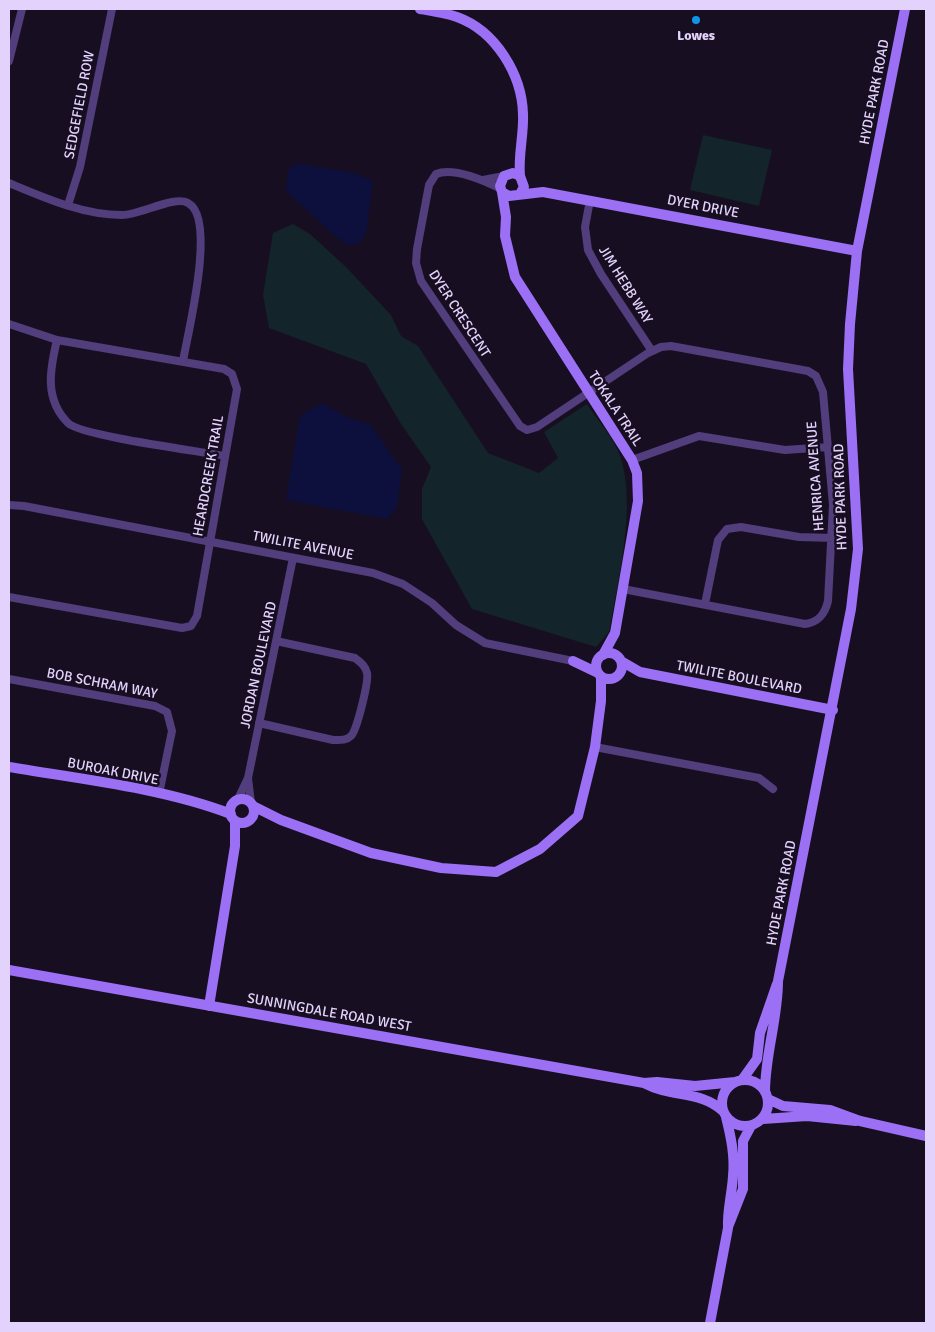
<!DOCTYPE html>
<style>
body{margin:0}
#map{position:relative;width:935px;height:1332px;overflow:hidden;background:#170f21;font-family:Signika,sans-serif}
canvas{display:block}
.frame{position:absolute;inset:0;border:10px solid #e3d2fc;pointer-events:none}
</style>
<div id="map">
<canvas width="935" height="1332"></canvas>
<div class="frame"></div>
</div>
<script>
const g = document.querySelector('canvas').getContext('2d');
g.lineJoin = 'round';
function paint(path, color) { g.fillStyle = color; g.fill(path, 'evenodd'); }
function strokePath(path, color, width, dash) { g.strokeStyle = color; g.lineWidth = width; g.lineCap = dash ? 'butt' : 'round'; g.setLineDash(dash || []); g.stroke(path); }
function label(font, color, halo, rows, align = 'center') {
  g.font = font + ' Signika,sans-serif'; g.lineWidth = 5; g.setLineDash([]); g.textBaseline = 'middle'; g.strokeStyle = halo; g.fillStyle = color; for (const [text, x, y, turn = 0] of rows) {
    g.save(); g.translate(x, y); g.rotate((+turn || 0) * Math.PI / 180); g.textAlign = isNaN(turn) ? turn : align; if (halo) g.strokeText(text, 0, 0); g.fillText(text, 0, 0); g.restore();
  }
}
const green = new Path2D(`
 M703,135L772,150L759,206L690,190Z
 M293,224L310,234L346,267L391,315L401,336L418,346L488,453L539,473L558,458L544,432L587,404C597,420 614,438 620,456C637,504 618,582 609,632L596,647L472,609L422,519V489L431,467L401,424L366,364L269,328L263,295L273,233Z`);
const water = new Path2D(`
 M296,163L354,173L373,181L366,233L359,244L348,245L335,236L286,191L288,171Z
 M322,403L349,418L370,424L402,470L397,507L387,519L286,500L300,416Z`);
const street = new Path2D(`
 M9,61L22,9
 M483,180L504,176
 M9,183C45,198 83,215 122,215C140,215 175,195 188,203C217,218 188,332 183,361
 M501,189C485,181 454,167 436,174L429,185L417,249L416,263L421,281L520,426L527,430L537,427L648,353L661,347L671,346L808,371L816,376L823,392L833,505L828,601C825,614 819,622 805,624L623,589
 M590,200L585,227L588,250L601,274L652,351
 M68,205L80,167L112,9
 M9,324L57,340L224,369L232,374L237,389L197,616L191,626L182,628L9,597
 M57,340C50,369 44,399 68,423C81,436 199,451 225,456
 M632,460L699,436L785,450L828,447
 M9,505L24,506L373,573L403,584L432,603L456,625L485,643L573,661
 M705,604L718,540L727,529L741,527L799,537L833,538
 M9,679L155,706L167,712L172,731L159,794
 M259,723L333,740C339,740 346,741 351,736C357,730 369,681 367,673C365,665 361,663 355,658L276,641
 M595,747L759,778L773,789
 M248,778L251,803
 M237,801L248,778L293,558`);
const secondary = new Path2D(`
 M420,9C432,11 445,13 457,17C496,31 522,75 523,114C524,135 518,154 520,176
 M502,192L506,217L505,236L515,277L632,460L637,473L638,501L615,633L603,655
 M520,194L524,187L520,176L513,173L504,176L500,186L502,192L509,196L543,192L857,251
 M596 666a13 13 0 1 1 26 0a13 13 0 1 1-26 0Z
 M573,661L598,673
 M621,661L640,672L833,710
 M9,767C81,779 163,788 231,814
 M230 811a12 12 0 1 1 24 0a12 12 0 1 1-24 0Z
 M253,806L281,820L371,853L441,868L496,872L540,849L578,816L595,747L601,701V677
 M9,970L644,1083L657,1082L695,1086L735,1082
 M209,1006L235,846V821
 M722 1103a23 23 0 1 1 46 0a23 23 0 1 1-46 0Z
 M742,1080L757,1059L760,1033L777,984
 M644,1083C672,1098 700,1090 723,1111
 M765,1092C765,1054 778,1019 778,981L851,609L858,549L848,369L850,324L857,251L905,9
 M768,1099L783,1106L830,1110L860,1121L926,1136
 M763,1119L807,1116L856,1121
 M728,1227L743,1189V1141L751,1126
 M710,1323L728,1228C727,1210 732,1194 733,1176C735,1156 731,1137 726,1117`);
const markers = [
 [696,20,5,"#1094ea"]
];
const poiNames = [
 ["Lowes",696,36]
];
const streetNames = [
 ["HYDE PARK ROAD",875,92,-79],
 ["SEDGEFIELD ROW",80,105,-79],
 ["DYER DRIVE",703,207,11],
 ["JIM HEBB WAY",625,285,58],
 ["DYER CRESCENT",459,314,57],
 ["TOKALA TRAIL",615,409,57],
 ["HEARDCREEK TRAIL",209,476,-80],
 ["HENRICA AVENUE",816,476,-94],
 ["HYDE PARK ROAD",841,497,-92],
 ["TWILITE AVENUE",303,546,11],
 ["JORDAN BOULEVARD",259,665,-78],
 ["TWILITE BOULEVARD",739,678,11],
 ["BOB SCHRAM WAY",102,684,11],
 ["BUROAK DRIVE",113,772,11],
 ["HYDE PARK ROAD",782,893,-79],
 ["SUNNINGDALE ROAD WEST",329,1013,10]
];
paint(green, '#13242b');
paint(water, '#0d103c');
strokePath(street, '#523d7d', 8);
strokePath(secondary, '#9b70f5', 10);
for (const [x, y, r, color] of markers) { const dot = new Path2D(); dot.arc(x, y, r, 0, 2 * Math.PI); g.fillStyle = color; g.fill(dot); strokePath(dot, '#170f21', 2); }
label('bold 14px', '#e3d2fc', '#170f21', poiNames);
label('14px', '#e3d2fc', '#170f21', streetNames);
</script>
